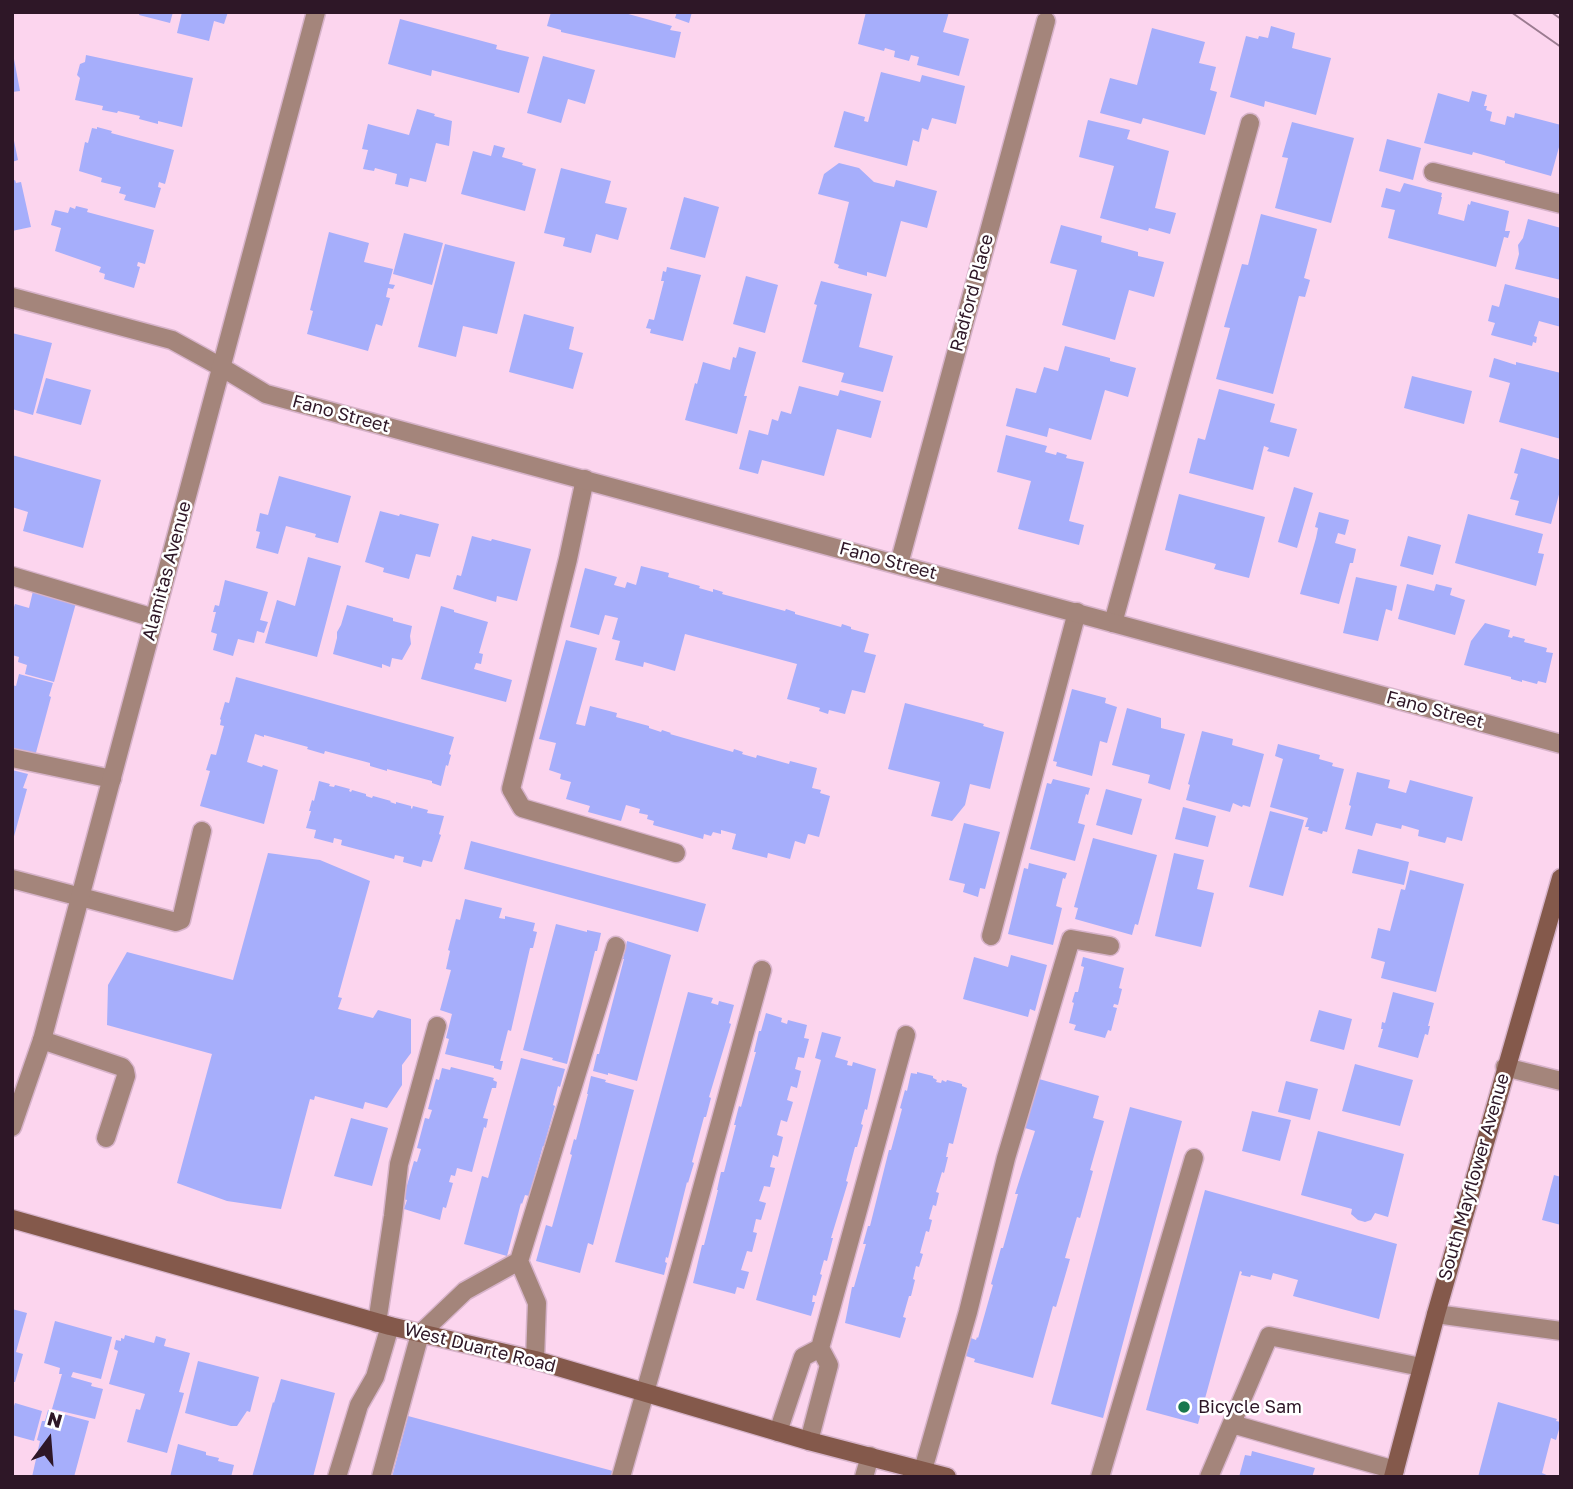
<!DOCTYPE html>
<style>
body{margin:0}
#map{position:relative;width:1573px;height:1489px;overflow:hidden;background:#fcd5ee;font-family:"Golos Text",sans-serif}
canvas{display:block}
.frame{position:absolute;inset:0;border:14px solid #2e1727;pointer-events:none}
.north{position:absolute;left:14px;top:1405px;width:70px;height:70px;-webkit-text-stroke:5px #fff;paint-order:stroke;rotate:16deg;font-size:19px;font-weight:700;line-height:28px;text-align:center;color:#2e1727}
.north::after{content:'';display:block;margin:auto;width:24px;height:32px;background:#2e1727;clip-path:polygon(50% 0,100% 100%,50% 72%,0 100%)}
</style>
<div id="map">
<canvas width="1573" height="1489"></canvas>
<div class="frame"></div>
<div class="north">N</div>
</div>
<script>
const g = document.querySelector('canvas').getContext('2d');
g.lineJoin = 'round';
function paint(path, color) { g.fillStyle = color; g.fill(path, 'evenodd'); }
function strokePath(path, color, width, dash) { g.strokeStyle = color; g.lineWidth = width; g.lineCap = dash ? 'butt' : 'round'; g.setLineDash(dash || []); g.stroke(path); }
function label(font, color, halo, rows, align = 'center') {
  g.font = font + ' "Golos Text",sans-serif'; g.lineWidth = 5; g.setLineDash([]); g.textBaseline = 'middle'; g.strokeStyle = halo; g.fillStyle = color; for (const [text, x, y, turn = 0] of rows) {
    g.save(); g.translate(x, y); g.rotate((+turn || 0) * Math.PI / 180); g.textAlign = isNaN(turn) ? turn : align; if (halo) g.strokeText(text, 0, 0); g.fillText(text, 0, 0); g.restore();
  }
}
const building = new Path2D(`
 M140,12H173L170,23L139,15Z
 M182,12H228L224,24L214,21L209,41L177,33Z
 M551,12H621L672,26L670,30L681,32L675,58L561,32V30L547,26Z
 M677,12H692L689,23L675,18Z
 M866,12H949L943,32L969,39L959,76L917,65L919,57L911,55L909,61L894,57L895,51L885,48L884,51L858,44Z
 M400,19L497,45L496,49L529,57L519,93L432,70L431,76L388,64Z
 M1271,26L1295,33L1292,48L1331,58L1316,115L1265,101L1264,107L1230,97L1246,36L1258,39L1259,36L1268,38Z
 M1152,28L1205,42L1199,63L1216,67L1210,90L1217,92L1205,135L1143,118L1141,124L1100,113L1110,78L1137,85Z
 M86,55L193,78L182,127L158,121V124L139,119L140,116L118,111L117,113L102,110L103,106L75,100L80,78L77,75L80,64L85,62Z
 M543,56L595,70L585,104L568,99L561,123L527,113Z
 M12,59H14L20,91L12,92Z
 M881,72L920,82L922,75L965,86L956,124L932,118L928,130L922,128L919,142L913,140L907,166L834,147L844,111L865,117L864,121L868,122Z
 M1472,91L1487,95L1484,106H1487L1486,110L1492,112L1490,121L1505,125L1507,116L1514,118L1515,113L1561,125V140L1551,176L1505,163V161L1473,152L1472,155L1424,143L1438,93L1469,102Z
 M417,109L435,114L434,116L452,121L449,146L436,143L426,182L410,178L408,187L395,184L397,174L375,168L374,171L363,169L368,150L362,149L368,124L409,135Z
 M1088,120L1130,130L1127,139L1169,151L1155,208L1176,213L1170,234L1149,228L1148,231L1100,218L1114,166L1079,157Z
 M1292,122L1354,138L1331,223L1275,208L1288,158L1282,157Z
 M97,127L112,131L111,133L174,150L165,184L159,182L158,187L161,188L155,208L124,200L126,195L119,193L121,187L101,182L102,178L79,171L85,142L88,143L92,128L97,129Z
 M13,136L18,160L12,162V137Z
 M1387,139L1421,148L1413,180L1379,171Z
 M494,145L505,148L502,157L523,163L522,165L536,169L525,211L461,194L473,151L491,156Z
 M839,163L859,168L874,182L894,187L896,180L937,191L927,228L901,221L886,277L867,272V276L838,268L839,265L834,263L849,202L818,194L824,174Z
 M561,168L611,181L605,203L627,208L618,240L596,234L591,253L563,246L565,238L544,233Z
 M15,180L16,183L21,182L31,227L12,231V181Z
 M1404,183L1442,193L1441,197H1442L1438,214L1464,221L1468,204L1470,205L1471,201L1509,211L1505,231H1510L1508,238L1504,237L1496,267L1388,238L1395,210L1381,207L1386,188L1400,192Z
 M684,197L719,207L705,258L670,249Z
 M76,206L88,209L87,212L154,230L145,264L138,262L137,266L140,267L134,288L104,279L105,274L99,272L101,267L55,251L61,228L51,225L55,210L68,213L70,207L75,209Z
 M1261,214L1317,229L1304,278L1310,280L1305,297L1299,296L1273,394L1216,379L1230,328L1224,327L1242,264L1248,265Z
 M1528,219L1561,228V280L1515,269L1519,254L1518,245L1523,238Z
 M1061,225L1102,236L1101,242L1138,252V256L1164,262L1154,297L1129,290L1115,340L1062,325L1077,270L1050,263Z
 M329,232L369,243L364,262L393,269L389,284L395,285L393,289L388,288L386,297L390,298L382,326L376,324L368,351L307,334L313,311L310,310Z
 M404,233L443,243L432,285L393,274Z
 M445,244L515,262L497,334L463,326L456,357L418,347Z
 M667,267L701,275L683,341L650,333L651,329L646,328L649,319L654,320L664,281H661L663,271L666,272Z
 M746,276L778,285L765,333L733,324Z
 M821,281L872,294L859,347L893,356L883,392L841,382L844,373L802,362L817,305L814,304Z
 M1505,284L1561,299V327L1539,321L1534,336L1537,337L1536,343L1533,342L1532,346L1491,335L1495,323L1488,321L1492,305L1499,307Z
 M524,314L574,327L569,349L583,353L573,389L509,372Z
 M12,333L52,343L33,415L12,409Z
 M1065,346L1110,358V361L1136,368L1128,397L1105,390L1091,440L1049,428L1047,437L1006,426L1016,388L1036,393L1044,367L1058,371Z
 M739,347L756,352L744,396H747L737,434L685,420L695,383L697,384L703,362L730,370L733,357L736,358Z
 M1494,358L1516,365V362L1561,373V439L1499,422L1510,383L1489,377Z
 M1412,376L1472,391L1464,424L1404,408Z
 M46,378L91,390L81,425L36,413Z
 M799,386L838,396L840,390L881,401L871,438L837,429L824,476L762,460L758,474L739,469L749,430L768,435L772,419L778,421L781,411L791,414Z
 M1219,389L1275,404L1270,422L1297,429L1289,457L1267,451L1269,448L1264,446L1253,490L1189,473L1198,438L1205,440Z
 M1006,435L1047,446L1045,452L1056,455L1057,452L1067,455L1066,458L1084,462L1069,521L1084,525L1079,545L1018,529L1031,481L997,472Z
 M1521,448L1561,460V487L1551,524L1515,515L1519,501L1510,499L1518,474L1514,473Z
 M12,455L101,480L83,548L23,531L28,512L12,507Z
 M279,476L351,496L338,543L315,537L316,534L286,526L278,554L256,548L260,532L256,531L260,513L268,515Z
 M1294,487L1313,493L1297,548L1278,542Z
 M1179,494L1265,517L1249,578L1214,569L1216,564L1165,550Z
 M380,511L399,516L400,514L439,524L430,557L416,554L409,579L383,572L384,568L365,562Z
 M1319,512L1349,520L1345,535L1338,533L1335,543L1356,549L1353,563H1350L1339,604L1300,594L1316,538L1318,528L1315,527Z
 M1468,514L1543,534L1538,553L1544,554L1536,586L1455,563Z
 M472,536L491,541L492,539L531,549L517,601L497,596L496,602L453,589L457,575L461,576Z
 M1408,536L1441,545L1433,575L1400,566Z
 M308,557L341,566L317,657L265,643L277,600L295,606Z
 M641,566L669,573L668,577L700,586L699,588L713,592V589L723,592L722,594L785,611L786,609L795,612V614L841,627L842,624L851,627V629L869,634L864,652L876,655L865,693L852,690L845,714L829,710L828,714L819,711L820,708L787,699L797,664L685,634L675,671L644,662L643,667L615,660L620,641L612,639L618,618L605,615L599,635L570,627L585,568L617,577L614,585L625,588L627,582L636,585Z
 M1356,577L1397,586L1392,611L1386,609L1378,641L1343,633Z
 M225,580L268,592L260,620L268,622L264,633L257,631L254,643L238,639L233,656L213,650L217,634L211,632L216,612H213L215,605L219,606Z
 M1407,584L1434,591L1436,584L1452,588L1450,595L1465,600L1455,635L1398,619Z
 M33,591L76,603L54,682L25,674L27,665L18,662L19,657L12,655V613L15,604L29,608Z
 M347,605L393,618V621L412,626L410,636L411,644L402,660L392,658L390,667L382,664V668L333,654L337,638V632L341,625Z
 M441,606L454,610V612L488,622L479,653L483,654L481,664L476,663L474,669L512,680L506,702L421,679Z
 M1485,623L1510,630L1508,637L1512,638L1513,636L1525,639L1524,642L1547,648L1546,652L1553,653L1546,683L1538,681L1537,684L1522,680V682L1511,679V677L1464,665L1471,641Z
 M566,640L597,648L576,724L585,726L590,706L617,713L616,717L649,726V728L661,732L662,730L671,733L670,734L733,752L734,749L743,752L742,754L756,758L757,755L789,764L790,761L817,768L812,788L821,790L820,793L830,796L819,837L808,834L805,844L795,841L790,859L768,853L767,858L732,849L736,834L721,830V834L713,832L711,836L704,834L703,839L653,825L654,821L647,819L648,815L639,813L640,809L626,805L621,821L588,812L590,806L566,799L571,782L560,779L561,774L549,770L556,743L539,739Z
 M19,674L53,683L49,696L51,697L34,760L12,754V685L16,686Z
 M236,677L454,737L449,754L451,755L448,766L446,765L441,786L432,783V781L387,769V771L370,766V763L325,751L324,754L307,749L308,747L264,735V737L255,734L247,762L262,767L263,765L278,770L264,824L200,806L210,771L206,770L211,754L216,755L224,726L220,725L221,720L220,719L225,702L229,703Z
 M1072,689L1106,698L1105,703L1117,707L1107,743L1100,741L1092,776L1056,766L1057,762L1053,761Z
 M905,703L984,724L983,726L1004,732L990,789L970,784L965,805L952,821L931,816L940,782L888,769Z
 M1127,708L1161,718V728L1185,734L1170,790L1148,783L1150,775L1112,765Z
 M1202,731L1233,739L1232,745L1264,754L1250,807L1243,805L1242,807L1233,803L1230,812L1186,800L1190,785L1188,784Z
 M1278,744L1320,755L1319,759L1333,763L1332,766L1344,769L1327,832L1323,831L1322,834L1308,830L1309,827H1305L1308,818L1270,807L1283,759L1275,756Z
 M12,770L28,774L23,788L27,789L13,840Z
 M1357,772L1390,780L1388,788L1406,793L1410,780L1473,797L1462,841L1447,837L1445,843L1418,836L1419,830L1402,825L1401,829L1376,823L1372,836L1345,829L1351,806L1349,805Z
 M1053,779L1090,788L1088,795L1086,794L1078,823L1085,825L1075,861L1030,849L1047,783L1051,784Z
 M319,781L330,784L329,786L334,787L335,785L350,789L349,791L351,792L352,790L366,794V796L372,798L373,796L391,801L390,802L396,804V802L411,806V808L412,809L413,806L428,810L427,813L444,816L439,834L441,835L432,862L423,860L421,867L403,862L404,857L395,855L394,859L341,845L342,840L334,838L333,843L314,838L316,830L306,828L311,811H309L312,800L314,801Z
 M1106,789L1142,799L1132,835L1096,825Z
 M1183,807L1216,816L1208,847L1175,839Z
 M1270,811L1304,820L1283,896L1249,887Z
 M964,823L1000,832L985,889L980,888L978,897L963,892L965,884L949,880Z
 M1093,838L1157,855L1138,925L1135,924L1132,935L1075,919L1078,908L1074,907Z
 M471,841L706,904L698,932L464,869Z
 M1358,849L1409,862L1404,885L1352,873Z
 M268,853L320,860L370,881L338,997L342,998L338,1009L373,1018L378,1010L411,1019V1053L402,1065V1085L387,1108L365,1102L363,1109L315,1096L314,1100L310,1099L281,1209L227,1201L177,1183L212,1054L107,1025L108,985L127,952L233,980Z
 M1174,853L1204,860L1197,889L1214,893L1201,947L1155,936Z
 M1029,863L1067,873L1065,879L1063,878L1056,906L1062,908L1053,945L1008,934L1024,868L1028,869Z
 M1410,870L1464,884L1436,992L1381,978L1385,962L1371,958L1378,928L1390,931L1401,889L1405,890Z
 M465,899L502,908L499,918L505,919V916L535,923L533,931L537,932L533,948H530L511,1031L508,1030L500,1061H503L501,1070L494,1068V1066L445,1054L449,1039L446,1038L452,1014L440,1010L451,970L446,969L450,951L448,950L456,919L460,920Z
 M556,924L587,932V930L601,933L597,951H595L567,1064L552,1060L553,1058L523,1050Z
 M627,941L671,955L637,1081L608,1073V1075L593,1071L597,1054H599L624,959H623Z
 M1011,955L1047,965L1035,1011L1030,1009L1028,1017L963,999L974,957L1008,967Z
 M1083,957L1124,968L1119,988L1122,989L1118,1005L1114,1004L1113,1007L1117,1008L1111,1031L1108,1030L1105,1038L1074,1030L1076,1025L1069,1023L1074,1003L1072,1002L1075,992H1078L1084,967L1081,966Z
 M688,992L713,998L711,1003L718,1005L719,1001L734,1005L729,1023L731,1024L709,1097L711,1098L706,1117H704L692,1162L694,1163L688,1183L687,1182L668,1258L666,1257L665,1262L667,1263L664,1275L615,1262Z
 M1393,992L1434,1003L1428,1026H1430L1428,1035L1425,1034L1418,1058L1378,1047L1383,1029H1381L1382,1022L1385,1023Z
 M1319,1010L1352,1019L1344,1050L1310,1041Z
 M766,1013L782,1018L781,1022L787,1024L788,1020L807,1025L804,1038L809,1039L804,1058L798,1057L795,1069L801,1071L797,1088L791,1086L787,1100L793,1102L787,1122L781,1120L777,1135L783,1137L778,1157L773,1155L770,1167L775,1168L770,1187L764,1186L759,1201L766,1203L761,1220L756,1219L753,1232L757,1233L752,1252L747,1251L741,1270L749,1272L744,1289L737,1287L735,1294L693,1283L702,1245H704L718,1190H717L721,1172H724L736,1125H734L739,1106L741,1107L756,1052H754L759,1031H761Z
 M822,1032L841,1037L835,1057L848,1061L847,1065L852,1066L853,1062L876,1069L867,1110L865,1109L861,1124L863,1125L857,1147H855L846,1181L848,1182L831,1238H833L827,1261L824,1260L820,1274L822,1275L816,1296L813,1295L812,1302H815L811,1316L756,1300L821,1060L815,1058Z
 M521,1058L565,1069L560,1087L558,1086L553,1105L555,1106L544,1146H543L529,1196L525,1195L522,1204L521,1203L507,1256L464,1244L482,1176L488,1178Z
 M1355,1064L1413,1080L1400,1126L1342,1111Z
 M451,1067L494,1078L493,1080L497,1082L496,1088H492L483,1118L488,1119L486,1128L484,1127L472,1172L457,1168L455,1176L451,1175L449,1182L453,1183L446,1208L443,1207L440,1220L404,1209L407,1200L403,1199L414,1161L417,1162L421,1149L417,1148L425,1118L429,1119L432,1110L428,1109L436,1079L439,1080L442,1068L450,1070Z
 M917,1072L933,1076V1078L937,1080L936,1082L941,1083L942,1080L946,1082L947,1080L962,1084V1086L967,1088L953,1144L949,1143L946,1157H948L944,1173L942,1172L936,1192L939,1193L936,1206L933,1205L929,1219L932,1220L929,1232L926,1231L920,1253L923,1254L919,1267L916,1266L913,1279L915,1280L911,1296H909L903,1317L906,1318L900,1338L845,1323L852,1287H854L866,1244H863L868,1226H870L889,1150H891L902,1109L900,1108L905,1090L907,1091L911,1073L917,1074Z
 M591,1076L606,1080L605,1082L634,1090L593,1245L588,1243L580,1273L536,1261L546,1225L552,1227L572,1155L570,1154L574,1139L576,1140L588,1094H587Z
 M1039,1079L1099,1096L1093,1118L1104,1121L1090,1170L1093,1171L1080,1218L1077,1217L1065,1258L1070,1259L1056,1307L1053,1306L1033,1378L974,1362L975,1359L966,1356L971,1338L976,1340L977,1337L978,1338L993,1285L991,1284L1001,1248H1003L1018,1194H1015L1035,1131L1025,1128Z
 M1286,1081L1318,1089L1310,1120L1278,1112Z
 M1130,1107L1182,1121L1103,1418L1051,1404Z
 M1252,1111L1291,1120L1280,1161L1242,1151Z
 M351,1118L388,1128L372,1186L334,1176Z
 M1318,1131L1404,1154L1388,1217L1375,1213L1371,1220L1365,1222L1358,1220L1351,1214L1352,1209L1301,1195Z
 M1554,1175L1561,1177V1225L1542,1220Z
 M1205,1190L1397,1244L1379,1319L1293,1296L1298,1280L1273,1273L1271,1280L1251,1275L1250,1277L1241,1275L1242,1272L1240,1271L1198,1424L1146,1410Z
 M12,1309L27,1313L16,1352L23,1354L15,1382H12Z
 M55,1321L112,1337L101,1379L73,1372L71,1377L92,1383L91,1386L103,1389L95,1419L52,1409L62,1374H59L60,1368L44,1363Z
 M125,1335L154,1343L156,1336L166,1339L164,1346L190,1353L179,1392L184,1393L167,1453L127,1442L136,1409L140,1410L145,1394L109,1384L118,1351L114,1349L116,1340L121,1341V1338L124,1339Z
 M198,1361L259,1377L250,1412L247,1411L237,1426H231L185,1413Z
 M281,1379L335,1393L313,1477H252L273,1402L274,1403Z
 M1498,1402L1557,1419L1556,1421L1561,1422L1556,1440L1551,1438L1542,1473L1551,1477H1478Z
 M15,1403L42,1411L34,1441L12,1435V1412Z
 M48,1410L89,1421L74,1477H32L40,1441L37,1440L42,1421H45Z
 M408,1416L613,1471L611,1477H392Z
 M178,1444L206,1452V1455L219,1458L218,1461L234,1465L231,1477H170Z
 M1252,1451L1315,1468L1312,1477H1239L1245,1455L1251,1456Z`);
const lane = new Path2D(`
 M1433,172L1561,204
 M12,297L172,340L221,367
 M585,479L568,559L511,789L522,808L676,853
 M12,576L154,618
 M1113,623L1250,123
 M12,758L112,779
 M12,879L176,922L181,920L202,831
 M991,936L1077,612
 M42,1040L122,1067L125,1071L126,1076L106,1138
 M1505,1067L1561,1081
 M519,1261L537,1303L535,1360
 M377,1323L393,1216L399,1164L437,1026
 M820,1348L906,1035
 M1232,1424L1395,1470
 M778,1432L803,1357L820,1348L829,1365L809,1441
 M923,1470L968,1312L1006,1158L1071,939L1110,946
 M337,1477L359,1405L375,1377L390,1326
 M381,1477L420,1334L465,1291L519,1261L616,946
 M621,1477L681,1265L762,970
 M864,1477L870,1456
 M1100,1477L1194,1158
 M1209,1477L1269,1336L1421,1367`);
const street = new Path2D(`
 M221,367L266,394L1561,744
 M899,564L1046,21
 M12,1127L42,1040L316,12
 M1436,1314L1561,1331`);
const secondary = new Path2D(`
 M12,1219L390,1326L535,1360L809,1441L947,1477
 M1393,1477L1436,1314L1561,878`);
const tram = new Path2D(`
 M1511,12L1561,47
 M1551,12L1561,19`);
const markers = [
 [1184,1407,7,"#18774e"]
];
const streetNames = [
 ["Radford Place",972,293,-75],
 ["Fano Street",341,414,15],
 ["Fano Street",888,561,15],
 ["Alamitas Avenue",167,571,-75],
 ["Fano Street",1435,710,15],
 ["South Mayflower Avenue",1474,1177,-74],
 ["West Duarte Road",480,1348,14]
];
const poiNames = [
 ["Bicycle Sam",1198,1407]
];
paint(building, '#a6aefb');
strokePath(lane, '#d7b3ca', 21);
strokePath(street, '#d7b3ca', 21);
strokePath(secondary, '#d7b3ca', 21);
strokePath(lane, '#a4857b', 18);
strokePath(street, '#a4857b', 18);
strokePath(secondary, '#84594b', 18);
strokePath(tram, '#9b7b90', 2);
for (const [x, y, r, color] of markers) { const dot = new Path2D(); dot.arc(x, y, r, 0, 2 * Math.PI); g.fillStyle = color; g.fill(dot); strokePath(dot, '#fff', 2.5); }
label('18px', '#2e1727', '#fff', streetNames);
label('18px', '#2e1727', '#fff', poiNames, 'left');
</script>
